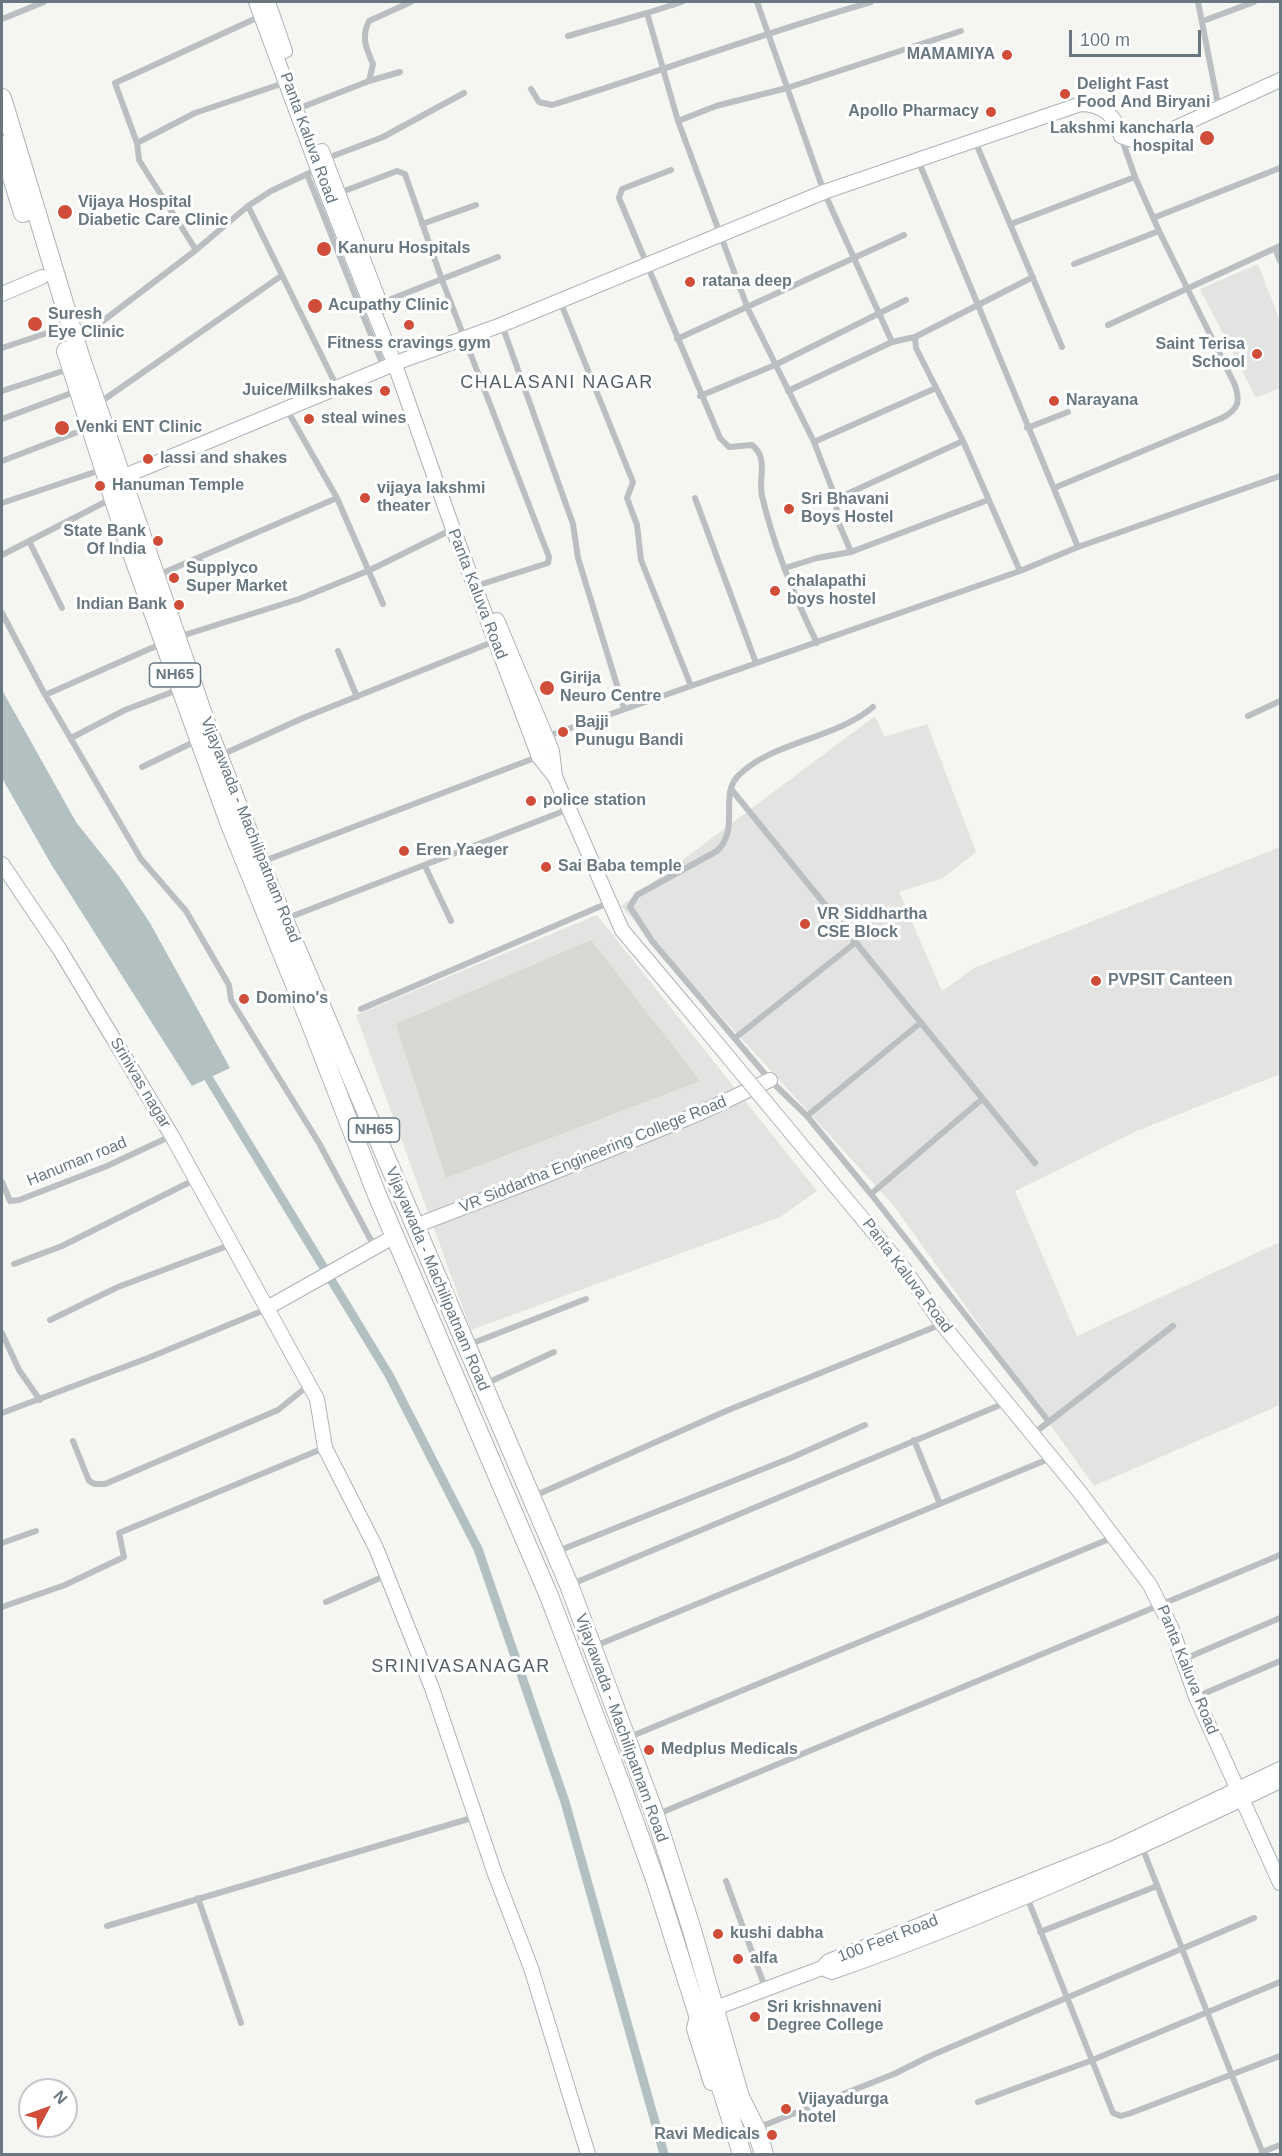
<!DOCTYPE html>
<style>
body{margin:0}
#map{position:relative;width:1282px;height:2156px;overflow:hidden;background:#f5f5f2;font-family:Arial,sans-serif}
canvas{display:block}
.frame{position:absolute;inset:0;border:3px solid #687780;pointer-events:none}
.north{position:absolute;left:18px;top:2078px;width:60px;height:60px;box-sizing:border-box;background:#fff;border:2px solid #c3c9cc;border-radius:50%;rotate:49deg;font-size:16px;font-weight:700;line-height:24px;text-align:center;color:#687780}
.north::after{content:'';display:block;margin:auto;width:21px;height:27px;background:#cf4d39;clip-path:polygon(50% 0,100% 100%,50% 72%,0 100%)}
.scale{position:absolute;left:1069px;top:30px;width:132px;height:27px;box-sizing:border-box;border:3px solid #687780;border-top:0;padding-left:8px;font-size:18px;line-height:21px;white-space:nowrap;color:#687780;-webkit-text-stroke:4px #fff;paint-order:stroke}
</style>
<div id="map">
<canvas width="1282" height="2156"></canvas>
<div class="frame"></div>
<div class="north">N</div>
<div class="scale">100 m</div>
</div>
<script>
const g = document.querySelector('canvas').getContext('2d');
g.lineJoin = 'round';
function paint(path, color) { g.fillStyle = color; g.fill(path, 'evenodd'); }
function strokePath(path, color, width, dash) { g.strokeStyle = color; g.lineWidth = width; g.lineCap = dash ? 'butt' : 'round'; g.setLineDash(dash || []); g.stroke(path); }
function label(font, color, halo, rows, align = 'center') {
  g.font = font + ' Arial,sans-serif'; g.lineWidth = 6; g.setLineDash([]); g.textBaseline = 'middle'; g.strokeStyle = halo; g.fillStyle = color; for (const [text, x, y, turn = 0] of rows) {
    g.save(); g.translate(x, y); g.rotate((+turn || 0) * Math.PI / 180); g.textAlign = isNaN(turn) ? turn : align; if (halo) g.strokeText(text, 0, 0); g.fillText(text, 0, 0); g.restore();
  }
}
const built = new Path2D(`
 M1258,264L1280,321V388L1256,398L1200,289Z
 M875,716L884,737L927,724L976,852L943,878L899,892L942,991L974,968L1280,847V1074L1137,1131L1015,1191L1077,1336L1280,1242V1405L1094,1486L894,1206L621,906Z
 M597,915L817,1191L780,1217L471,1330L356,1015Z`);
const green = new Path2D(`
 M591,940L700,1081L446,1178L396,1024Z`);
const water = new Path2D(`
 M2,690L76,822L118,875L150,923L230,1068L192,1086L51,864L2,778Z`);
const canal = new Path2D(`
 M203,1069L389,1375L478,1549L565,1802L664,2154`);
const street = new Path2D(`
 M682,2L647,13L678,121L748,309L814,442L836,499
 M757,2L824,192L892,342L915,337L1033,277
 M1198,2L1219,109
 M2,19L44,2
 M1203,21L1254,2
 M568,36L647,13
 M369,81L373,64C366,48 361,37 369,21L411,2
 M531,89L539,102L552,105C659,72 763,33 871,2
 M305,106L369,81L400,72
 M678,121L716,106L787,88L961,31
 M975,141L1062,347
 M137,143L195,113L287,82
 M325,159L383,137L464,93
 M671,170L622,189L619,198L720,438L729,447L752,445C769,458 758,479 762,496C774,547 794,596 817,643
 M307,174L384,368
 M339,193L397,171L405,174L442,280L549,557L548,563L482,584
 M248,206L338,389
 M1153,218L1280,168
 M422,224L476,205
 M1011,224L1135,177
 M1275,248L1280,261
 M196,250L139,160L137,143L115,83L261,16
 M1074,264L1159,231
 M560,301L633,482L627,498L637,525L641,560L691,686
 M381,303L498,257
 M502,325L573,524L578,558L624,708
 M1108,325L1280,246
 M915,337L916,348L963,441L1020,571
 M677,339L904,235
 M78,340L196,250L248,206L271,191L318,169
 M2,348L59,329
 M2,391L69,369
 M788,391L892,342
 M700,396L775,365L906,300
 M99,403L281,276
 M287,410L337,498L383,604
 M2,419L77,391
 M1027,428L1068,412
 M814,442L936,388
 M2,461L88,428
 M1054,488L1222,418C1239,409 1241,401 1234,383L1159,231L1135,177L1121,137
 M695,498L756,663
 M2,503L101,470
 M29,541L62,608
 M1078,547L1280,476
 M851,552L837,519L836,499L963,441
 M2,555L111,499
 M199,558L206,574
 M785,568L817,558L851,552L988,500
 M158,575L337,498
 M2,613L43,691L141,859L186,911L229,985L231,1000L319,1143L374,1246
 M178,637L299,599L370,570L453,529
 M338,651L357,697
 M45,695L163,643
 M873,707C835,739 772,742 739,775C718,795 741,828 717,851L637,895L630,907L652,941L770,1080L807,1116L871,1194L1049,1422
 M1248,716L1280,701
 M545,737L1020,571L1078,547L918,160
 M71,738L125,710L180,689
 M219,756L303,718L495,641
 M142,767L198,740
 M731,789L1035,1163
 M264,861L540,756
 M425,866L451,921
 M285,919L569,809
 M361,1009L608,903
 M735,1038L855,943
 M807,1116L919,1024
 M2,1182L10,1201L19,1200L107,1166L171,1136
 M871,1194L981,1100
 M14,1264L62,1246L194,1180
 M50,1320L118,1287L230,1245
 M2,1333L19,1370L40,1400
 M468,1345L586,1299
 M485,1384L554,1352
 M2,1413L148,1358L267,1309
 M1033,1434L1173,1326
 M914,1440L940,1504
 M73,1441L89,1481L95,1484H105L278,1410L309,1385
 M534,1496L726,1411L942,1324
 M2,1543L36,1531
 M558,1551L793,1457L865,1425
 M572,1584L1005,1403
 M326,1602L387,1575
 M2,1607L65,1585L124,1557L119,1533L324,1448
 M595,1646L1051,1458
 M1182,1660L1280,1618
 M1196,1697L1280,1661
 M627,1738L1114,1537
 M658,1814L1280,1555
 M1142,1847L1263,2154
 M726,1881L766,1990
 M1027,1897L1113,2113L1121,2116L1131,2113L1280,2056
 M198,1898L241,2023
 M107,1926L475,1817
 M1040,1932L1157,1886
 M978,2102L1090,2061L1280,1982
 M757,2128L894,2074L930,2056L1254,1918
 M1262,2152L1280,2145`);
const secondary = new Path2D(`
 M256,2L329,199L395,365L453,529L539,757L555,777L622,930L686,1006
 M268,2L285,51
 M322,151L381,306
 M2,294L42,277
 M113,481L401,361L501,325L824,192L1081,104C1101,104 1117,116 1121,136L1132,140H1149L1280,80
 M497,620L552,751L555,777
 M2,864L60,950L172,1136L317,1399L325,1448L376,1548L432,1688L495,1874L531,1968L588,2154
 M415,1226L542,1177L700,1113L770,1080
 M905,1270L942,1324L1079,1491L1150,1585L1171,1627L1196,1697L1280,1883
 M267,1308L395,1236
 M822,1968L832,1972C986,1918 1134,1851 1280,1781
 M711,2083L694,2029L697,2015L822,1968L829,1961L1114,1848L1280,1769`);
const highway = new Path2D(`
 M2,98L80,356L210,735L270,887L569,1585L655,1815L691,1927L740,2097L756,2129L764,2154
 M2,145L23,213
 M66,351L125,534L229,822L310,1022L377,1195L549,1596L623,1790L656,1882L742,2154`);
const secondaryBridge = new Path2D(`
 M686,1006L905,1270`);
const markers = [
 [1007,55,6,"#cf4d39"],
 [1065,94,6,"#cf4d39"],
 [991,112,6,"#cf4d39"],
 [1207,138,8,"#cf4d39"],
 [65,212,8,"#cf4d39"],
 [324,249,8,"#cf4d39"],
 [690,282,6,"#cf4d39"],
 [315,306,8,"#cf4d39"],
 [35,324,8,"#cf4d39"],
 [409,325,6,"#cf4d39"],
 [1257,354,6,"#cf4d39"],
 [385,391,6,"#cf4d39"],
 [1054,401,6,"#cf4d39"],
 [309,419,6,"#cf4d39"],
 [62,428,8,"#cf4d39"],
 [148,459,6,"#cf4d39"],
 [100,486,6,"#cf4d39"],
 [365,498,6,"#cf4d39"],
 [789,509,6,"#cf4d39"],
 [158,541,6,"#cf4d39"],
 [174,578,6,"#cf4d39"],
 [775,591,6,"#cf4d39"],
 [179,605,6,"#cf4d39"],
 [547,688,8,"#cf4d39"],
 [563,732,6,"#cf4d39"],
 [531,801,6,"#cf4d39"],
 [404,851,6,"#cf4d39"],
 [546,867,6,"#cf4d39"],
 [805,924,6,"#cf4d39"],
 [1096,981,6,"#cf4d39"],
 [244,999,6,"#cf4d39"],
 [649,1750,6,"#cf4d39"],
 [718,1934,6,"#cf4d39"],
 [738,1959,6,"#cf4d39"],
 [755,2017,6,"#cf4d39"],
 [786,2109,6,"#cf4d39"],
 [772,2135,6,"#cf4d39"]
];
const shields = [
 [175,675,51],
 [374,1130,51]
];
const shieldNames = [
 ["NH65",175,675],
 ["NH65",374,1130]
];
const poiNames = [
 ["MAMAMIYA",995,55,"right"],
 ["Delight Fast",1077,85],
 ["Food And Biryani",1077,103],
 ["Apollo Pharmacy",979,112,"right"],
 ["Lakshmi kancharla",1194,129,"right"],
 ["hospital",1194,147,"right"],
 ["Vijaya Hospital",78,203],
 ["Diabetic Care Clinic",78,221],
 ["Kanuru Hospitals",338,249],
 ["ratana deep",702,282],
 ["Acupathy Clinic",328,306],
 ["Suresh",48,315],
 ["Eye Clinic",48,333],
 ["Fitness cravings gym",409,344,"center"],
 ["Saint Terisa",1245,345,"right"],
 ["School",1245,363,"right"],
 ["Juice/Milkshakes",373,391,"right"],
 ["Narayana",1066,401],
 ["steal wines",321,419],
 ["Venki ENT Clinic",76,428],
 ["lassi and shakes",160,459],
 ["Hanuman Temple",112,486],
 ["vijaya lakshmi",377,489],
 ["theater",377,507],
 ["Sri Bhavani",801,500],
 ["Boys Hostel",801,518],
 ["State Bank",146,532,"right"],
 ["Of India",146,550,"right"],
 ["Supplyco",186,569],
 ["Super Market",186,587],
 ["chalapathi",787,582],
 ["boys hostel",787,600],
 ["Indian Bank",167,605,"right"],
 ["Girija",560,679],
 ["Neuro Centre",560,697],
 ["Bajji",575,723],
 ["Punugu Bandi",575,741],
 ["police station",543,801],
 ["Eren Yaeger",416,851],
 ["Sai Baba temple",558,867],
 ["VR Siddhartha",817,915],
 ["CSE Block",817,933],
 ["PVPSIT Canteen",1108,981],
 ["Domino's",256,999],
 ["Medplus Medicals",661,1750],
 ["kushi dabha",730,1934],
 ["alfa",750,1959],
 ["Sri krishnaveni",767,2008],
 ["Degree College",767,2026],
 ["Vijayadurga",798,2100],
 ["hotel",798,2118],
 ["Ravi Medicals",760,2135,"right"]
];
const streetNames = [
 ["Panta Kaluva Road",308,138,70],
 ["Panta Kaluva Road",477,594,69],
 ["Vijayawada - Machilipatnam Road",250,830,68],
 ["Srinivas nagar",140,1083,59],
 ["VR Siddartha Engineering College Road",593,1155,-22],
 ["Hanuman road",77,1162,-22],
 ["Panta Kaluva Road",907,1276,53],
 ["Vijayawada - Machilipatnam Road",437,1279,67],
 ["Panta Kaluva Road",1187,1670,68],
 ["Vijayawada - Machilipatnam Road",621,1728,70],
 ["100 Feet Road",888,1939,-21]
];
const neighbourhoodNames = [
 ["CHALASANI NAGAR",557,383],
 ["SRINIVASANAGAR",461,1667]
];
paint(built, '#e3e4e2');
paint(green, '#d5d9d2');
paint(water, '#b3c0c2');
strokePath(canal, '#b3c0c2', 9);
strokePath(secondary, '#adb3b7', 16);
strokePath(highway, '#b1b4b7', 20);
strokePath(street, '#bbbfc2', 6);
strokePath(secondary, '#fff', 14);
strokePath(highway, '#fff', 18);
strokePath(secondaryBridge, '#adb3b7', 16, []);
strokePath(secondaryBridge, '#fff', 14);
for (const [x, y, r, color] of markers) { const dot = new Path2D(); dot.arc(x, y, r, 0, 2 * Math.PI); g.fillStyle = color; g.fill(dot); strokePath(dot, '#fff', 2); }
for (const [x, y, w] of shields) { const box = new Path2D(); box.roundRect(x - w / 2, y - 12, w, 24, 4.5); g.fillStyle = '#fff'; g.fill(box); strokePath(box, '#687780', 1.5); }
label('bold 15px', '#687780', null, shieldNames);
label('bold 16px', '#687780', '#fff', poiNames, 'left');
label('16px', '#687780', '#fff', streetNames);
g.letterSpacing = '1.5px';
label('18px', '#556066', '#fff', neighbourhoodNames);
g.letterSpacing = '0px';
</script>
